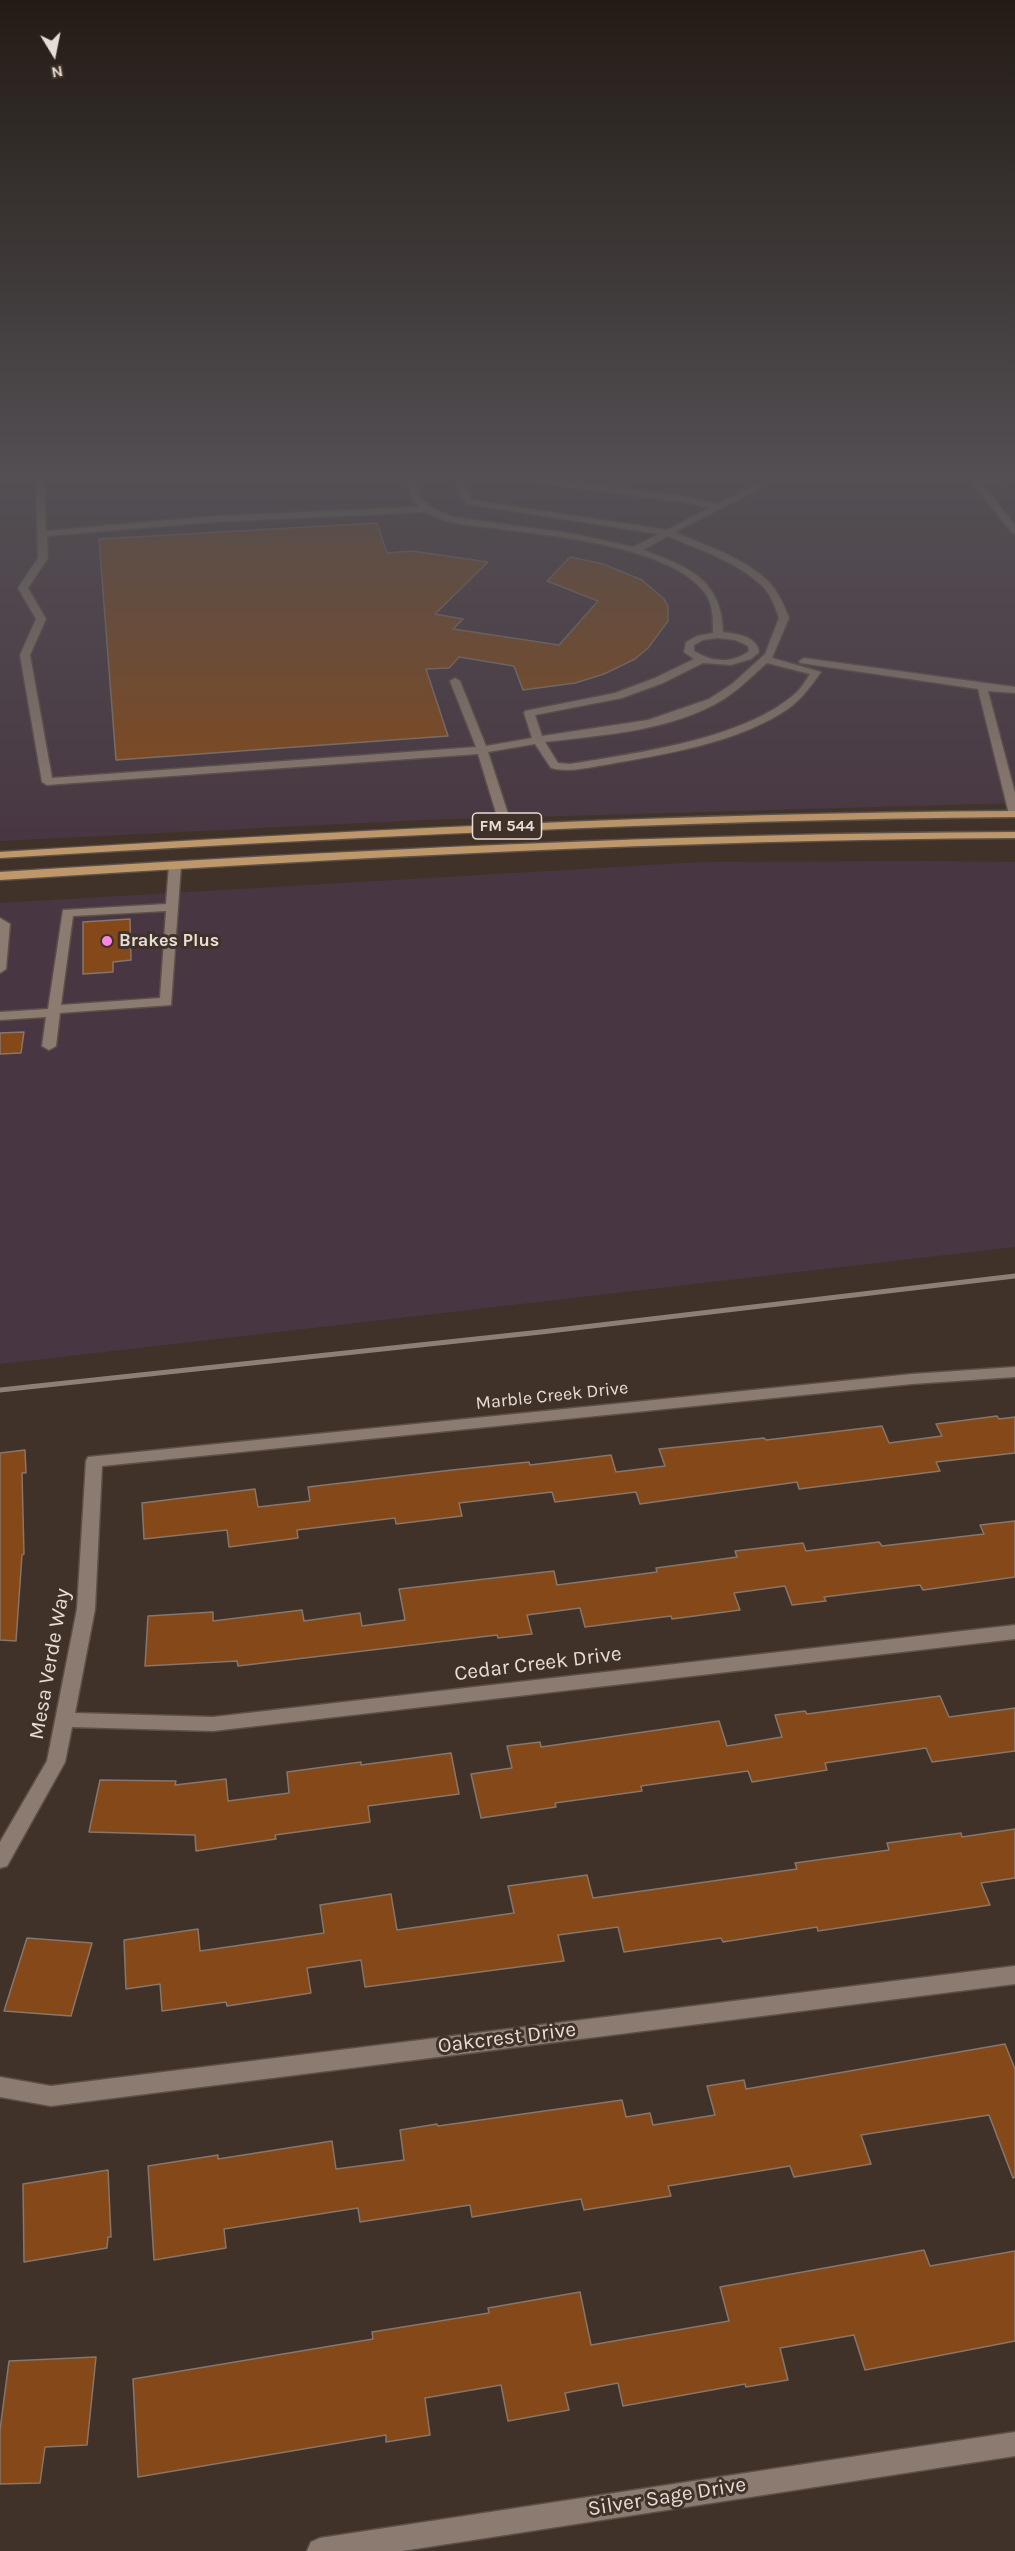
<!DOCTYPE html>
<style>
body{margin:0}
#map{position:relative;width:1015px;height:2551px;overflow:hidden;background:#403228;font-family:Karla,sans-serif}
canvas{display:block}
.north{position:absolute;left:24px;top:24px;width:60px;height:60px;-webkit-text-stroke:4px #403228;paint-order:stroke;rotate:170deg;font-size:16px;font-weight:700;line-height:24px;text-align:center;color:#e6ddd7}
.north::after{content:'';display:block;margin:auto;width:21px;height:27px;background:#e6ddd7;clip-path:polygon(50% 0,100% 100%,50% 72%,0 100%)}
</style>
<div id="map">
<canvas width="1015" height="2551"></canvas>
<div class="north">N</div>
</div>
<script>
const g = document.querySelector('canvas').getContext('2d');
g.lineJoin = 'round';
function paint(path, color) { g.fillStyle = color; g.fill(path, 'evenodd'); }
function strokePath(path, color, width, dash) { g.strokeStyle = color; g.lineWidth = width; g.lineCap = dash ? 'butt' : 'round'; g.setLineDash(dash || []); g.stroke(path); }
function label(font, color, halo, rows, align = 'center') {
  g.font = font + ' Karla,sans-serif'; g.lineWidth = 6; g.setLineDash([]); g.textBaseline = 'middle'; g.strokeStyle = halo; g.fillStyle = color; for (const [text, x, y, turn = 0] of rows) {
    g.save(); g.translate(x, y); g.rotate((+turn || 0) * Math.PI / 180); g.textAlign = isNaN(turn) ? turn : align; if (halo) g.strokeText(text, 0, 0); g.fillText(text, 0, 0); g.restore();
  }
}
const commercial = new Path2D(`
 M0,480H1015V803L423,820L0,841Z
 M928,861L1015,862V1247L0,1364V903L702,862Z`);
const building = new Path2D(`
 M377,523L387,553L412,551L488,562L435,614L463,619L453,629L559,645L598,601L547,581L570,557L603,564L642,580L664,599L668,606V621L648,648L635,659L604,674L575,683L523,690L514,666L459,657L449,668L426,669L448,736L116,760L99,539Z
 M130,919L131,960L113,962V972L83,974V922Z
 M24,1032L21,1053L0,1054V1033Z
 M997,1416L999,1419L1015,1417V1453L936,1462L940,1471L799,1489L797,1482L640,1504L636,1492L555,1502L552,1492L459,1503L462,1516L396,1524L395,1518L297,1530L298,1538L229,1547L227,1530L144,1539L142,1503L255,1489L258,1507L310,1501L308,1487L452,1470L529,1462L530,1465L611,1455L616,1472L665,1466L659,1449L764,1438L766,1440L882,1426L889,1443L942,1436L936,1424Z
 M25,1450L26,1473H22L24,1554L22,1555L16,1641L0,1640V1453Z
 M1015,1521V1577L923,1590L920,1585L824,1597L826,1601L792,1605L785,1586L734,1593L740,1610L672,1619L671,1616L585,1627L580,1608L527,1615L532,1634L498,1638L497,1635L238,1666L237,1661L145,1666L148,1616L213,1612V1621L302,1610L304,1621L360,1613L362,1626L405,1620L399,1589L554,1571L557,1585L657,1572L656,1568L737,1557L735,1551L803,1543L806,1551L879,1542L882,1546L984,1534L980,1525Z
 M940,1696L949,1717L1015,1708V1751L932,1762L926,1748L825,1763L827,1770L752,1782L748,1771L641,1786L642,1791L555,1803L556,1807L481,1818L471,1774L512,1768L507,1746L540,1742L541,1747L719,1721L727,1746L782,1737L775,1715L805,1711L807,1714Z
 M451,1753L459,1794L368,1806L370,1822L275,1835L276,1839L196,1851L195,1835L89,1832L100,1780L176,1781L175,1785L226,1779L228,1801L289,1793L287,1772L361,1762V1765Z
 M1015,1829V1878L981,1883L990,1905L818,1931L817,1927L723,1942L721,1938L624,1952L618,1927L558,1935L564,1961L365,1987L361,1960L307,1968L311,1993L227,2006L226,2002L162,2011L160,1984L126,1989L124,1940L198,1929L200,1951L324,1933L320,1905L391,1894L397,1930L514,1913L508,1886L587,1875L593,1898L797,1869L795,1863L889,1850L887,1843L961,1833L962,1837Z
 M27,1938L92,1943L71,2016L4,2011Z
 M1005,2044L1015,2069V2177L1013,2178L989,2115L861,2135L871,2164L794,2177L790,2166L668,2186L671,2196L584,2210L581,2199L472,2217L470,2205L360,2222L358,2208L224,2229L226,2248L154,2260L148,2166L218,2155V2159L332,2141L336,2169L404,2160L400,2130L437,2124L438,2126L622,2100L626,2117L650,2113L653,2125L715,2115L707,2086L744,2080L746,2089Z
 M108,2170L111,2237H108L107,2248L24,2262L23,2184Z
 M924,2250L930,2266L1015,2251V2341L865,2370L854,2335L780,2348L788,2380L746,2387L745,2384L623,2406L618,2383L565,2393L569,2410L508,2421L501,2385L425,2398L430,2435L386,2442V2435L138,2477L133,2379L373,2339L372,2332L489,2313L488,2308L580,2292L591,2345L729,2321L720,2287Z
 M96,2357L87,2445L45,2447L40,2483L0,2484V2430L9,2361Z`);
const minor = new Path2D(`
 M36,480H44L46,531L214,516L419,507L412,499L407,480H415L421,499L436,510L453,517L575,534L633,547L659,534L466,504L454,480H462L472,500L667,530L709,508L683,502L543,483L539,480H559L683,496L716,504L766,480L769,482L768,484L675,532C706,546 743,557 768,581C778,591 784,605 789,618L772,658L821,672C809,689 799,703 780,714C730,744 666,754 610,764C591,767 571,773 551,768L535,744L488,752L512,826L506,829L500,826L478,754L47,785L42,782L20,655L36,619L18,588L38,558ZM426,512C445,524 470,525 493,528C549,536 669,545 705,593C713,603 713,620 713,633L697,636L686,642L684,652L694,659L655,678L615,693L525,711L524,713L532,738L486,746L460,681L455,678L450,681L476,747L52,778L30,655L46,619L28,588L48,558L47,536L214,522ZM668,536C699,550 736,561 761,585C770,593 775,606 779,618L765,654L732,684L709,699L648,720L542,736L535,715L622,698L663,683L703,663L731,665L751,659L759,652C757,636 737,634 723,632C722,579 687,566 643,550ZM718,638L735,640L748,646L749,651C733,664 711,662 694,651V645L703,640ZM767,663L810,674C806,680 802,687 797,692C746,739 637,753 570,764L558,763L545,742C604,735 672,731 724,699C740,689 753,675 767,663Z
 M970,480H1004L1000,483H981L1015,525V534L1012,533Z
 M804,658L1015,687V693L988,691L1015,793V817L1009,814L978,689L800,663L799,661Z
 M175,862L181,865L171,1005L60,1013L56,1046L49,1050L42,1046L46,1017L0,1020V1012L48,1009L63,910L166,904L169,865ZM166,911L160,998L61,1005L73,916Z
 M0,918L10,924L6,969L0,973Z
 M1015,1367V1377L912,1384L102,1466L95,1609L75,1713L213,1717L1015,1625V1639L213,1731L72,1727L65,1762L7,1866L0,1868V1842L47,1761L77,1609L86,1461L88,1457L912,1374Z
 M1015,1966V1984L51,2106L0,2097V2077L51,2086Z
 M1015,2432V2456L402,2551H307L311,2542L320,2538Z`);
const major = new Path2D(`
 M1015,811V817C676,820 338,838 0,858V852C338,831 676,813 1015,811Z
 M1015,832V838C676,840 338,858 0,880V872C338,851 676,833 1015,832Z`);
const rail = new Path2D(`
 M0,1390L541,1332L1015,1276`);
const markers = [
 [107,941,6,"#fc86e4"]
];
const shields = [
 [507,826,69]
];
const shieldNames = [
 ["FM 544",507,826]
];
const poiNames = [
 ["Brakes Plus",119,941]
];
const streetNames = [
 ["Marble Creek Drive",552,1396,-6]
];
const nearStreetnames = [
 ["Mesa Verde Way",50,1664,-80],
 ["Cedar Creek Drive",538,1664,-7],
 ["Oakcrest Drive",507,2038,-7],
 ["Silver Sage Drive",667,2497,-9]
];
paint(commercial, '#483742');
paint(building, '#854919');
strokePath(building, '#86766b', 1.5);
strokePath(minor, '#5c5048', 3);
strokePath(major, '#5c5048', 3);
paint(minor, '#8c7b71');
paint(major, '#be976a');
strokePath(rail, '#8b7f77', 5);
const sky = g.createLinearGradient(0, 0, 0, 837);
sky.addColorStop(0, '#231c16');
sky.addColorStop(0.57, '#534f53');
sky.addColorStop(1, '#534f5300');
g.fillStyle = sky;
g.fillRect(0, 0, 1015, 837);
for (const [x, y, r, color] of markers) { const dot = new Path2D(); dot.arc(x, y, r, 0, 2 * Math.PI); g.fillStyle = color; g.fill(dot); strokePath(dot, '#403228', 2); }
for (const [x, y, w] of shields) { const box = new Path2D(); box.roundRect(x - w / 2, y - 13, w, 26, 4.5); g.fillStyle = '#403228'; g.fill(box); strokePath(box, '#e6ddd7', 1.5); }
label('bold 16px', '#e6ddd7', null, shieldNames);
label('bold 18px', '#e6ddd7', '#403228', poiNames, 'left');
label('18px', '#e6ddd7', '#403228', streetNames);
label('21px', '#e6ddd7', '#403228', nearStreetnames);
</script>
